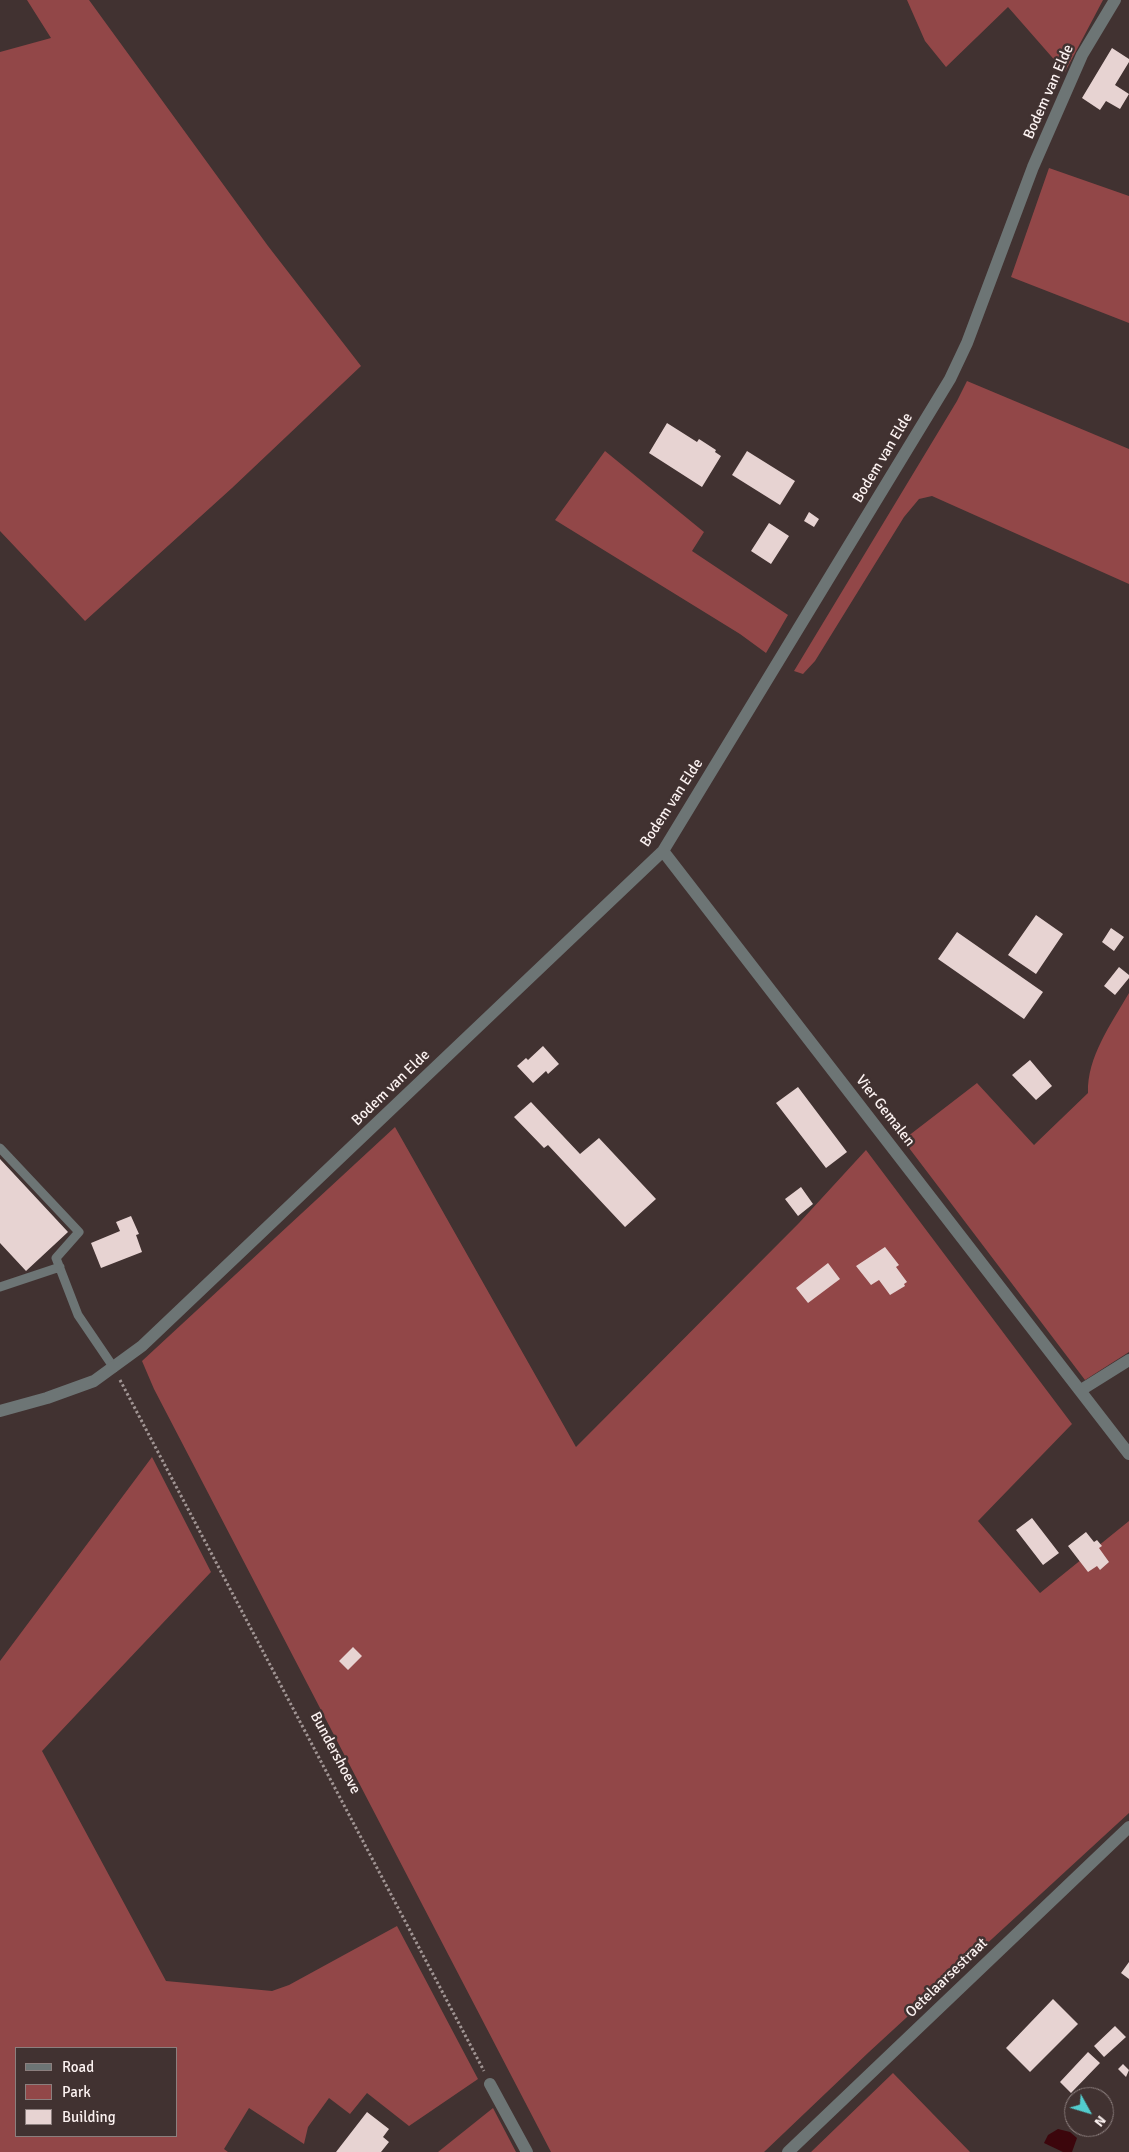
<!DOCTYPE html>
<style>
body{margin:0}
#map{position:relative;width:1129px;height:2152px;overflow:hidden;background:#413231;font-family:Signika,sans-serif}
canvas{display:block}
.legend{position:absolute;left:15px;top:2047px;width:162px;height:90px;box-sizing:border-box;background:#413231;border:1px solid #8c7f7e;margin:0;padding:6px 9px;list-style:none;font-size:15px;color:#fcf2f1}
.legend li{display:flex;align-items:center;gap:10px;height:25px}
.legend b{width:25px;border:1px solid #8c7f7e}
.north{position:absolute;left:1064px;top:2087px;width:50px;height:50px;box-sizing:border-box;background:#413231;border:1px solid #8c7f7e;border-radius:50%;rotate:129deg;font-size:14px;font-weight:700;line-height:20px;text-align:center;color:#fcf2f1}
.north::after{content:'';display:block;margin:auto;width:18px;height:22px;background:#52cdce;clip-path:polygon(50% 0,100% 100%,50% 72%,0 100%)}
</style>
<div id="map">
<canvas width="1129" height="2152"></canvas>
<ul class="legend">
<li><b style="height:6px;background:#6d7575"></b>Road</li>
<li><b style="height:14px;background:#924748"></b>Park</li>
<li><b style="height:14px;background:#e7d3d2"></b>Building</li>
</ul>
<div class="north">N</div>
</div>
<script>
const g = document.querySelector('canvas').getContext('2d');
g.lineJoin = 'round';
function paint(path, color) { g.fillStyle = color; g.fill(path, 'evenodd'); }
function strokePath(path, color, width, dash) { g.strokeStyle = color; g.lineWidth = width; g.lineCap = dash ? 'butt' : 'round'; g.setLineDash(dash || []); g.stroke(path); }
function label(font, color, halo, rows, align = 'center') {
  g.font = font + ' Signika,sans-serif'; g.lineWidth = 5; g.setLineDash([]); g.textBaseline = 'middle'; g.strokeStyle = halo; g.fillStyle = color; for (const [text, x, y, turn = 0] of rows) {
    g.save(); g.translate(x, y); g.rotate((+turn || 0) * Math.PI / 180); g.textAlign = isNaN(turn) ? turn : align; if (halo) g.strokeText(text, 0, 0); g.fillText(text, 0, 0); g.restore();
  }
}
const green = new Path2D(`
 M27,0H89L268,246L361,366L232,488L85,621L0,531V52L51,38Z
 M907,0H1103L1065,72L1008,7L946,67L925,41Z
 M1049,168L1129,196V323L1011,277Z
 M967,381L1129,449V584L932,496L919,499L904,517L815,661L803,674L794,671L957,401Z
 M605,451L704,532L692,551L788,615L766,653L740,634L555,520Z
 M1129,993V1352L1085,1380L903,1140L977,1083L1034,1145L1088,1093C1087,1057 1111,1024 1129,993Z
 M395,1127L576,1447L799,1223L866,1150L1072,1424L978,1521L1040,1593L1129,1521V1813L869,2052L764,2152H551L154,1389L142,1361Z
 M152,1457L211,1572L42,1751L166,1981L272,1991L289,1985L397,1926L478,2079L409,2126L367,2093L350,2114L329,2098L308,2127L304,2144L249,2108L224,2149L228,2152H0V1661ZM16,2048H176V2136H16Z
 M893,2073L970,2152H811Z
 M493,2108L516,2152H438Z`);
const water = new Path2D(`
 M1058,2129L1070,2132L1077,2138L1072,2152H1063L1044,2143L1048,2135Z`);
const building = new Path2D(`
 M1112,48L1129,59V62L1115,85L1129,94L1120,109L1106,101L1100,110L1082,98Z
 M667,423L697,442L699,439L716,450L715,452L721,456L702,487L649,453Z
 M747,451L795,481L780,505L732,475Z
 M809,512L819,519L814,527L804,521Z
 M769,523L789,536L771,564L751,551Z
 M1036,915L1063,934L1036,974L1008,955Z
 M1111,928L1124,937L1114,951L1102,942Z
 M957,932L1043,992L1024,1019L938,959Z
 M1119,967L1129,975V978L1115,995L1104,986Z
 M543,1046L559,1064L548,1074L546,1071L533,1083L517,1066L526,1058L528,1060Z
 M1030,1060L1052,1086L1036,1100L1012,1075Z
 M798,1087L847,1152L826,1168L776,1103Z
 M531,1102L580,1154L599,1138L656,1199L625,1227L548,1145L544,1148L514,1117Z
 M0,1159L68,1232L26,1271L0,1243Z
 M801,1187L813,1204L798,1216L785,1199Z
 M131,1216L139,1234L136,1235L142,1252L101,1268L91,1243L120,1231L116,1222Z
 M885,1247L899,1265L896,1267L907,1282L904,1284L905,1286L890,1295L879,1280L871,1285L856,1266Z
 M828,1263L840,1279L808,1303L796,1288Z
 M1032,1518L1059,1553L1043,1565L1016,1530Z
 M1086,1532L1094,1542L1097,1540L1102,1546L1099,1548L1109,1562L1100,1570L1097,1566L1088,1572L1068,1546Z
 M353,1647L362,1656L348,1670L339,1661Z
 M1129,1962V1979L1121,1973Z
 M1053,1999L1078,2024L1030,2072L1006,2048Z
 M1115,2026L1126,2037L1104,2057L1094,2046Z
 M1088,2052L1100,2063L1071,2093L1060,2082Z
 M1123,2064L1129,2070L1126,2077L1118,2069Z
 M367,2112L389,2129L383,2137L389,2142L381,2152H336Z`);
const path = new Path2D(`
 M120,1380L484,2071`);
const service = new Path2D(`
 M0,1148L79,1232L56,1258L78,1315L114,1368
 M0,1287L60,1267`);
const minor = new Path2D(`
 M663,851L1129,1454
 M1081,1390L1129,1360
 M0,1411L47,1398L94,1381L142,1346L663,851L950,379L967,343L1033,167L1082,55L1115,0
 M490,2084L527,2152
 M788,2152L1129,1827`);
const streetNames = [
 ["Bodem van Elde",1049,92,-66],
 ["Bodem van Elde",883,458,-59],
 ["Bodem van Elde",672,803,-57],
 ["Bodem van Elde",391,1088,-44],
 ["Vier Gemalen",885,1111,52],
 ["Bundershoeve",335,1753,62],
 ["Oetelaarsestraat",947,1978,-44]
];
paint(green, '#924748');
paint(water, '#3c060c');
paint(building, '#e7d3d2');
strokePath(path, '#a19594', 3, [2.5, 2.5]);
strokePath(service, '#6d7575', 9);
strokePath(minor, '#6d7575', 12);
label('15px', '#fcf2f1', '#413231', streetNames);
</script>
